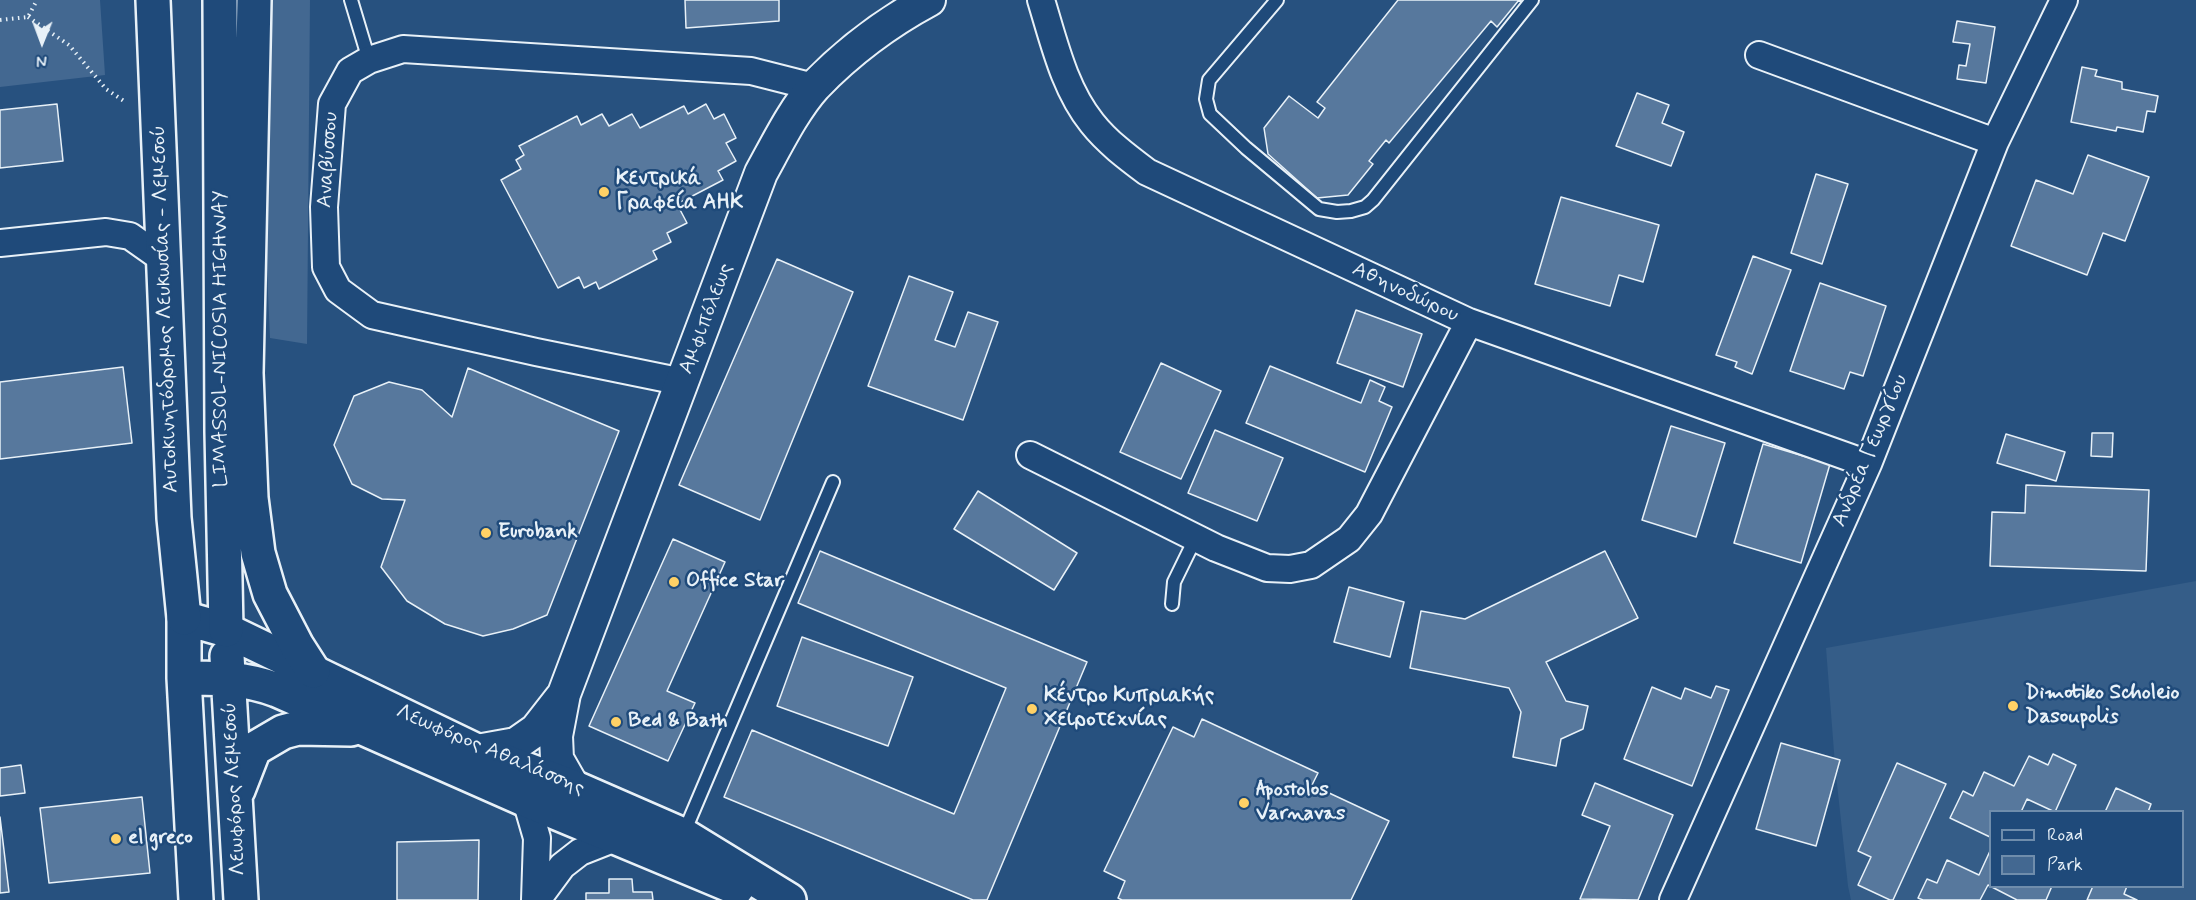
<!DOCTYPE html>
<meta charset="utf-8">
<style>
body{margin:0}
#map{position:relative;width:2196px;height:900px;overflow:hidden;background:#27517f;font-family:Mynerve,sans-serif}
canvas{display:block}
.legend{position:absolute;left:1989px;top:810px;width:195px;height:78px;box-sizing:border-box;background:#1f4a7a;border:2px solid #6f8dac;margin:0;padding:8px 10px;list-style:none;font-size:18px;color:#e8f1f8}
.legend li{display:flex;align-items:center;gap:12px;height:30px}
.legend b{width:30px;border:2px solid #6f8dac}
.north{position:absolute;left:12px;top:12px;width:60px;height:60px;-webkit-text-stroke:4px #1f4a7a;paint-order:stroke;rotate:181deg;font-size:16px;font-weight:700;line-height:24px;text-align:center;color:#e8f1f8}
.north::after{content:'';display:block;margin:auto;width:21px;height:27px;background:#e8f1f8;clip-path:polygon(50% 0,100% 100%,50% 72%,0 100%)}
</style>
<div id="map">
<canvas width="2196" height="900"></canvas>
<ul class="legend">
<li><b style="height:8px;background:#1f4a7a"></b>Road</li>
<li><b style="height:16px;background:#436891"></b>Park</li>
</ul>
<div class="north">N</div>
</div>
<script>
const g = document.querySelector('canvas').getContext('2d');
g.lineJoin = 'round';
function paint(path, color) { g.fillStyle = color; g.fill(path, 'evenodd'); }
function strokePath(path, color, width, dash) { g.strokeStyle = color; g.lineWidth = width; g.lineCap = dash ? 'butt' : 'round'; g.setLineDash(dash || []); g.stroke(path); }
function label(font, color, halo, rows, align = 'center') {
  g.font = font + ' Mynerve,sans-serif'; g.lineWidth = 5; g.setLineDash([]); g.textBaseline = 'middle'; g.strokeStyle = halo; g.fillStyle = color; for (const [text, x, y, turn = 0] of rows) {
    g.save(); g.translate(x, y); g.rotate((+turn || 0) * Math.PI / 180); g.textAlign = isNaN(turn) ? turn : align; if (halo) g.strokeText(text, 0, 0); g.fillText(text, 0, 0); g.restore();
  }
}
const built = new Path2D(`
 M2196,581V900H1851L1848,886L1835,765L1826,648ZM1990,812H2182V886H1990Z`);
const green = new Path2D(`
 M0,0H100L105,75L0,87Z
 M261,0H310L307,344L270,338L258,67Z`);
const building = new Path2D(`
 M685,0H779V21L686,28Z
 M1398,0H1527L1523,4L1519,0L1497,27L1491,21L1389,143L1386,140L1369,161L1373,164L1348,195L1317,198L1268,154L1264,128L1289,96L1318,118L1325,108L1317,102Z
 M1957,21L1995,27L1986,83L1957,79L1959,65L1966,66L1970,44L1953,42Z
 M2082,67L2097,70L2095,76L2122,82V89L2158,96L2155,112L2147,111L2143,132L2117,127L2116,131L2071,122Z
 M1637,93L1669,105L1662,123L1684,132L1671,166L1616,146Z
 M57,104L63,161L0,168V110Z
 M706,104L714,119L724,114L736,138L726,143L736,161L718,171L723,180L677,204L687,223L667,233L671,242L653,251L657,259L599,289L596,282L584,288L579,277L558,288L501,180L521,169L516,160L524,155L519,146L577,116L581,125L602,114L609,126L632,114L640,128L684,106L688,114Z
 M2088,155L2149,177L2125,241L2103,233L2087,275L2011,246L2036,180L2073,194Z
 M1816,174L1848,184L1822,264L1791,253Z
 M1561,197L1659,225L1643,282L1619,275L1610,306L1535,284Z
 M1753,256L1791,270L1752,374L1735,367L1737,362L1716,355Z
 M777,259L853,292L760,520L679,485Z
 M909,276L953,292L935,340L955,347L968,312L998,322L963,420L868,386Z
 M1820,283L1886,306L1863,376L1850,372L1844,389L1790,371Z
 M1356,310L1422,334L1403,387L1337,363Z
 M1161,363L1221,391L1181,479L1120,452Z
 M1270,366L1361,403L1370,380L1385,387L1379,401L1392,407L1365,472L1246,423Z
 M123,367L132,443L0,459V382Z
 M468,368L619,431L547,615L513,629L483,636L445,624L407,601L381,567L405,500L382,499L352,484L334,445L354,396L389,382L422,390L452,417Z
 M1671,426L1725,443L1696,537L1642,520Z
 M1215,430L1283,458L1257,521L1188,493Z
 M2092,433H2113L2112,457L2091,456Z
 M2006,434L2065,452L2056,481L1997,463Z
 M1763,444L1830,464L1801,563L1734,543Z
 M2026,485L2149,490L2146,571L1990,566L1992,512L2025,513Z
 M978,491L1077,553L1054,590L954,529Z
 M673,539L725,562L667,691L695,703L668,761L589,726Z
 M820,551L1087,662L987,900H973L724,797L752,730L954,814L1006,688L798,603Z
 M1605,551L1638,618L1546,662L1566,701L1588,706L1583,729L1561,739L1556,766L1513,757L1521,712L1509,688L1410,668L1421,611L1465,619Z
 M1349,587L1404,602L1390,657L1334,642Z
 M802,637L913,677L888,746L777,706Z
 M1716,686L1729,690L1692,786L1624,759L1652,687L1681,699L1685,688L1711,698Z
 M1202,719L1318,773L1312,785L1389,821L1351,900H1122L1118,898L1125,881L1104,871L1173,727L1194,737Z
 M1781,743L1840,760L1816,846L1756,829Z
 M2053,754L2076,765L2055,812L2027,799L2021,812H1990V837L1950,818L1963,791L1973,796L1984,772L2014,786L2029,756L2048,765Z
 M1897,763L1946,784L1893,900H1890L1858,885L1871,857L1858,851Z
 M21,765L25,793L0,796V768Z
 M1595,783L1673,815L1638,900L1580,899L1610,826L1582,815Z
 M2116,788L2151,804L2148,812H2105Z
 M142,797L150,873L49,883L40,808Z
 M0,817L9,892L0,893Z
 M479,840L478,900H397V842Z
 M1990,851V886H2052L2046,900H2017L1988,885L1980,900H1923L1918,898L1927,879L1937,883L1947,860L1979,875Z
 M609,879H632L633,892H652L653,900H586V893H609Z
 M2093,886H2127L2124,894L2137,900H2087Z`);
const path = new Path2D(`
 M28,17L69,45L106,89L124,101
 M0,20L28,17L37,0`);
const service = new Path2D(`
 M351,0L369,60
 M1277,0L1209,80L1206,99L1210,114L1246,148L1319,209L1337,212L1351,211L1365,207L1373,200L1532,0
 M1172,604L1174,582L1196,537
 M683,835L833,482`);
const minor = new Path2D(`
 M1041,0C1054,42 1064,88 1092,123C1107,142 1127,157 1147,172L1469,322L1868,464
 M1759,55L1995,142
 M0,243L106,232L130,236L164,260
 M683,382L536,352L372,315L338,290L326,267L324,207L332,104L350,71L369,60L403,49L751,71L814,87
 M1030,455L1216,548L1267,568L1290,569L1311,565L1349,539L1369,514L1469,322
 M526,800L537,838L535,900
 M537,900L562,866L580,852L618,837
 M1673,900L1868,464L1995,142L2064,0`);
const tertiary = new Path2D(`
 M477,751L516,744L536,730L561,698
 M573,787L557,759L556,736L564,694L761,173C776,146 794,109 815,86C847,53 888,22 929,0`);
const primary = new Path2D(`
 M227,656L241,900
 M184,678C217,678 246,678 277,690L526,800L737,888
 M238,790L254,749L283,732L298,728L351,729
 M196,900L184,678V618L226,630L477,751L573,787L683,835L789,900`);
const trunk = new Path2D(`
 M153,0L174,518L184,618
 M220,0L222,432L226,630
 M254,0L246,373L251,498L258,553L270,594L297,646L313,671`);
const markers = [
 [604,192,6,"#ffd166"],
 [486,533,6,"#ffd166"],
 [674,582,6,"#ffd166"],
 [2013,706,6,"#ffd166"],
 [1032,709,6,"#ffd166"],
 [616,722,6,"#ffd166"],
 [1244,803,6,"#ffd166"],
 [116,839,6,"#ffd166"]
];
const streetNames = [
 ["Αναβύσσου",329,160,-86],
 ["Αθηνοδώρου",1405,293,25],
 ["Αυτοκινητόδρομος Λευκωσίας - Λεμεσού",166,309,-92],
 ["Αμφιπόλεως",707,319,-69],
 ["LIMASSOL-NICOSIA HIGHWAY",222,339,-90],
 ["Ανδρέα Γεωργίου",1871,451,-67],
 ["Λεωφόρος Αθαλάσσης",490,751,23],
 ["Λεωφόρος Λεμεσού",235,789,-93]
];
const poiNames = [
 ["Κεντρικά",616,180],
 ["Γραφεία ΑΗΚ",616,204],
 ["Eurobank",498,533],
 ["Office Star",686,582],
 ["Dimotiko Scholeio",2025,694],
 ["Dasoupolis",2025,718],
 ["Κέντρο Κυπριακής",1044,697],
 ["Χειροτεχνίας",1044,721],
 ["Bed & Bath",628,722],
 ["Apostolos",1256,791],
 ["Varnavas",1256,815],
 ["el greco",128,839]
];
paint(built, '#355d88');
paint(green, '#436891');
paint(building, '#57789d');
strokePath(building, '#e8f1f8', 1.5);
strokePath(service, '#e8f1f8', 16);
strokePath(minor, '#e8f1f8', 30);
strokePath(tertiary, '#e8f1f8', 36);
strokePath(primary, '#e8f1f8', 38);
strokePath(trunk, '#e8f1f8', 38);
strokePath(path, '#e8f1f8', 4, [1.5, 4.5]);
strokePath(service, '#1f4a7a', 12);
strokePath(minor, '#1f4a7a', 26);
strokePath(tertiary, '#1f4a7a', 32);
strokePath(primary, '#1f4a7a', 33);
strokePath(trunk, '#1f4a7a', 33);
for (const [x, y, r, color] of markers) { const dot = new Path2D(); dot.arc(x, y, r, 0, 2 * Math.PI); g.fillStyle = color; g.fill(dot); strokePath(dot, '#1f4a7a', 2); }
label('21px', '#e8f1f8', '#1f4a7a', streetNames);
label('bold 21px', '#e8f1f8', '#1f4a7a', poiNames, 'left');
</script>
